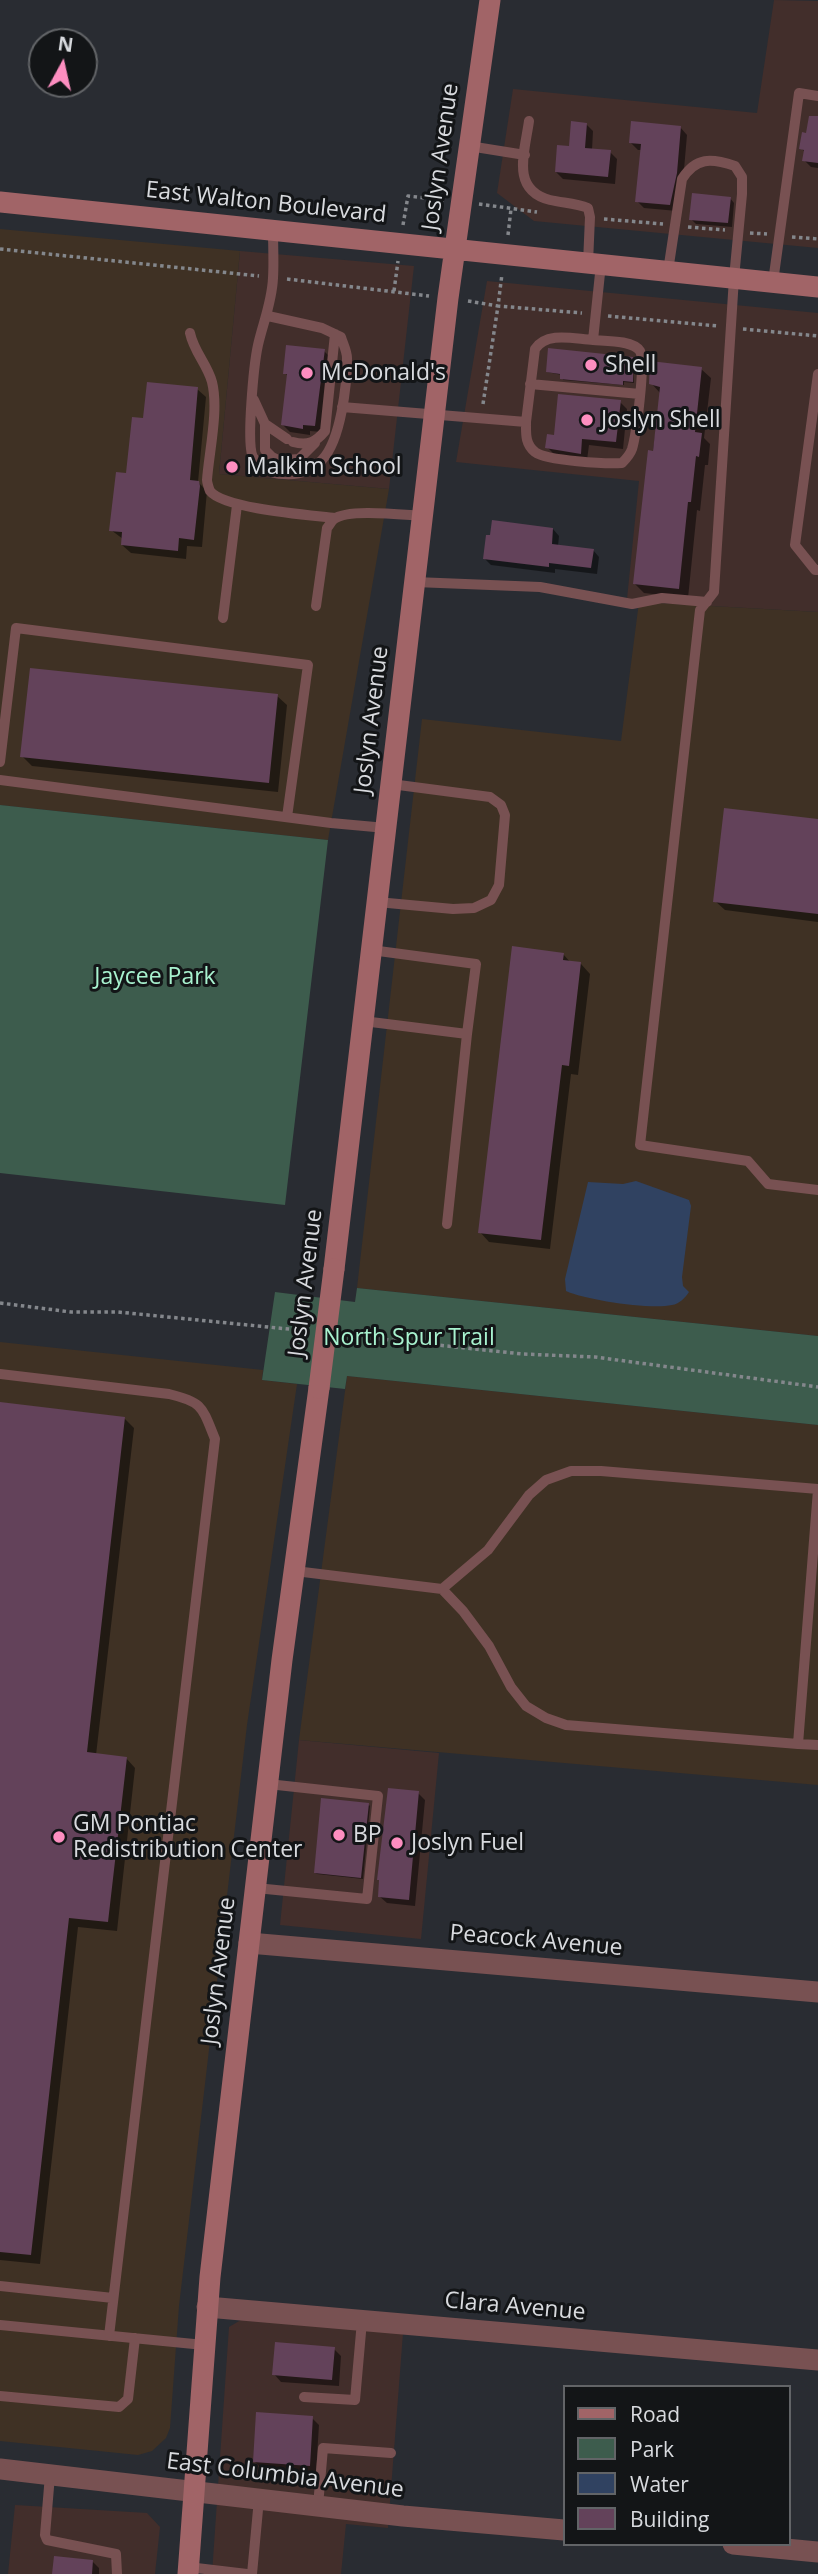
<!DOCTYPE html>
<style>
body{margin:0}
#map{position:relative;width:818px;height:2574px;overflow:hidden;background:#292c32;font-family:"Open Sans",sans-serif}
canvas{display:block}
.legend{position:absolute;left:563px;top:2385px;width:228px;height:161px;box-sizing:border-box;background:#131517;border:2px solid #626467;margin:0;padding:9px 12px;list-style:none;font-size:21px;color:#d8dade}
.legend li{display:flex;align-items:center;gap:14px;height:35px}
.legend b{width:35px;border:2px solid #626467}
.north{position:absolute;left:28px;top:28px;width:70px;height:70px;box-sizing:border-box;background:#131517;border:2px solid #626467;border-radius:50%;rotate:8deg;font-size:19px;font-weight:700;line-height:28px;text-align:center;color:#d8dade}
.north::after{content:'';display:block;margin:auto;width:24px;height:32px;background:#fd8ec0;clip-path:polygon(50% 0,100% 100%,50% 72%,0 100%)}
</style>
<div id="map">
<canvas width="818" height="2574"></canvas>
<ul class="legend">
<li><b style="height:9px;background:#a16467"></b>Road</li>
<li><b style="height:19px;background:#3d5c4d"></b>Park</li>
<li><b style="height:19px;background:#304261"></b>Water</li>
<li><b style="height:19px;background:#63425a"></b>Building</li>
</ul>
<div class="north">N</div>
</div>
<script>
const g = document.querySelector('canvas').getContext('2d');
g.lineJoin = 'round';
function paint(path, color) { g.fillStyle = color; g.fill(path, 'evenodd'); }
function strokePath(path, color, width, dash) { g.strokeStyle = color; g.lineWidth = width; g.lineCap = dash ? 'butt' : 'round'; g.setLineDash(dash || []); g.stroke(path); }
function label(font, color, halo, rows, align = 'center') {
  g.font = font + ' "Open Sans",sans-serif'; g.lineWidth = 6; g.setLineDash([]); g.textBaseline = 'middle'; g.strokeStyle = halo; g.fillStyle = color; for (const [text, x, y, turn = 0] of rows) {
    g.save(); g.translate(x, y); g.rotate((+turn || 0) * Math.PI / 180); g.textAlign = isNaN(turn) ? turn : align; if (halo) g.strokeText(text, 0, 0); g.fillText(text, 0, 0); g.restore();
  }
}
const commercial = new Path2D(`
 M774,0L818,1V248L534,221L497,193L513,89L757,113Z
 M240,251L414,266L389,489L219,474Z
 M487,281L818,313V612L639,602L627,599L639,481L456,462Z
 M299,1740L439,1753L421,1939L280,1925Z
 M246,2317L403,2333L388,2528L346,2524L341,2574H212L229,2327Z
 M15,2505L147,2513L160,2527L155,2574H8Z`);
const industrial = new Path2D(`
 M0,229L240,251L219,474L389,489L328,840L0,805Z
 M639,602L818,612V1336L357,1288L422,719L621,741Z
 M0,1342L263,1370L262,1380L297,1384L247,1725L179,2306L170,2428L166,2438L152,2451L138,2455L0,2441Z
 M347,1376L818,1425V1785L299,1740Z`);
const green = new Path2D(`
 M0,805L328,840L285,1205L0,1173Z
 M357,1288L818,1336V1425L347,1376L345,1389L262,1380L275,1292L355,1302Z`);
const water = new Path2D(`
 M636,1181L689,1200L691,1206L682,1277L683,1286L689,1292C685,1298 679,1304 672,1305C651,1310 586,1300 566,1291L565,1279L588,1182L623,1184Z`);
const shadow = new Path2D(`
 M818,120V168L811,167L804,160L805,152L801,148Z
 M586,124L593,131L592,150L610,152L617,159L615,184L563,179L556,172Z
 M680,127L687,135L683,181L677,211L644,208L637,201L642,150H638L631,143Z
 M730,198L734,203L732,227L696,224L691,219Z
 M324,351L331,358L322,432L310,431V435L290,432L283,425L289,377L285,373Z
 M632,358L634,383L624,382V385L563,380L562,375L547,372Z
 M701,369L711,378L704,438L710,444L708,465H705L700,511L697,510L688,598L644,593L634,583L661,394L651,383Z
 M197,389L206,397L198,482L207,491L202,547L187,546L186,559L131,553L122,545L123,539L111,530L145,420Z
 M620,402L627,409L623,449L589,445L587,460L554,454L547,447L555,437Z
 M553,529L559,536L558,546L593,550L599,557L597,574L555,569V573L491,565L485,559Z
 M277,696L287,705L278,792L32,766L22,756Z
 M818,821V922L725,910L715,901Z
 M563,954L571,963L581,964L590,974L578,1075L571,1074L550,1249L489,1242L480,1232Z
 M0,1404L124,1418L134,1428L96,1755L126,1758L135,1768L117,1931L78,1927L40,2264L0,2260Z
 M418,1793L425,1800L415,1906L387,1903L379,1896Z
 M369,1805L370,1806L363,1879L317,1874L315,1873Z
 M334,2349L341,2356L339,2386L281,2382L274,2374Z
 M312,2418L319,2425L316,2472L261,2468L254,2461Z
 M92,2561L99,2568V2574H54Z`);
const building = new Path2D(`
 M809,116H818V163L802,161L804,150L799,149L802,132L806,133Z
 M571,121L587,123L585,148L611,150L608,177L555,172L557,145L569,146Z
 M631,121L681,126L677,173L670,205L635,202L641,144L629,143Z
 M692,193L731,197L728,223L689,220Z
 M286,345L325,349L315,426L303,425V429L281,425L287,374H283Z
 M548,348L633,357V382L623,381V385L560,379V374L546,372Z
 M650,361L702,367L695,432L702,433L699,457L696,456L691,502H688L679,589L633,584L648,450L653,451L660,387L649,384Z
 M147,382L198,387L190,480L199,481L200,486L194,540L179,538L178,551L121,545L122,532L109,531L116,472L126,473L132,417L143,418Z
 M558,394L621,400L616,442L582,439L581,454L545,448L547,434L554,435Z
 M492,520L553,528L552,544L594,549L591,568L549,563V567L483,559L486,535H490Z
 M30,668L278,694L269,783L20,757Z
 M724,808L818,819V914L713,902Z
 M512,946L564,953L563,960L581,962L569,1066L562,1065L541,1240L478,1233Z
 M0,1402L125,1417L87,1752L127,1757L108,1922L69,1918L31,2255L0,2252Z
 M388,1788L419,1791L409,1900L378,1897L379,1880H377Z
 M321,1798L369,1803L361,1878L314,1873Z
 M275,2342L335,2347L332,2380L272,2375Z
 M256,2412L313,2416L310,2466L253,2462Z
 M54,2556L93,2560L92,2574H52Z`);
const path = new Path2D(`
 M479,204L537,212
 M604,219L663,224
 M403,225L408,196L444,200
 M688,227L725,230
 M750,233L767,234
 M508,235L511,209
 M792,237L818,239
 M0,249L259,276
 M287,279L429,296
 M394,291L398,261
 M468,301L498,306L502,274
 M608,316L718,326
 M743,329L818,336
 M483,404L498,306L582,313
 M0,1303L71,1312H118L308,1331
 M343,1335L522,1354L595,1357L818,1387`);
const lane = new Path2D(`
 M529,121C525,151 510,190 550,200C563,203 576,203 588,208L590,217L588,263
 M469,146L525,155
 M668,271L682,179C696,157 711,158 735,166L742,177V194L734,278L714,592L700,610L640,1145L748,1161L768,1184L818,1190
 M773,282L799,93L818,96
 M268,316L322,328L341,337C343,344 347,351 347,358C347,385 341,440 322,460C312,471 299,475 284,474C271,474 260,468 253,457C246,444 254,363 258,345C263,323 272,302 273,278C274,262 273,246 273,230
 M190,333C194,352 207,364 212,382C219,410 209,452 207,480C207,482 209,489 210,491C224,509 310,515 335,518
 M818,374L795,545L815,570H818
 M530,384L640,394
 M254,400L265,424L287,439
 M342,407L526,422L535,349C547,331 574,339 593,340L601,264
 M526,422C526,434 525,444 535,452C547,461 607,464 622,463C626,459 630,455 632,449C636,436 646,362 640,351C633,340 605,341 593,340
 M265,424V450L272,457L280,461
 M293,442C308,446 316,442 325,431L335,334
 M286,460L299,459L315,443
 M415,582L540,587L632,604L662,598L707,602
 M316,606L327,528C330,525 331,521 334,519C348,508 404,515 423,516
 M223,618L237,505
 M0,762L16,628L308,665L287,817
 M0,780L331,823L386,828
 M377,902L453,909L474,908L491,900L499,885L505,815L501,805L490,797L391,784
 M363,1021L467,1034L476,964L371,950
 M447,1224L467,1034
 M0,1374L169,1394C203,1402 202,1407 215,1439L109,2336
 M295,1571L442,1589L463,1611L489,1646L511,1687L526,1706L546,1718L566,1725L798,1744L818,1490
 M442,1589L488,1550L529,1495L546,1480L571,1471H601L818,1489
 M798,1744L818,1745
 M256,1888L367,1899L378,1796L268,1784
 M0,2286L113,2298
 M0,2325L204,2345
 M0,2396L119,2407L128,2399L135,2338
 M304,2397L355,2400L362,2321
 M50,2475L45,2535L47,2540L116,2554L117,2574
 M318,2506L323,2448L391,2453
 M188,2567L247,2574
 M252,2574L259,2499`);
const street = new Path2D(`
 M249,1943L818,1992
 M207,2307L818,2360
 M0,2469L403,2516L564,2530
 M733,2544L818,2552`);
const secondary = new Path2D(`
 M0,202L818,287
 M334,1269L448,298L490,0
 M188,2574L210,2277L282,1660L319,1388`);
const secondaryBridge = new Path2D(`
 M319,1388L334,1269`);
const markers = [
 [591,365,7,"#fd8ec0"],
 [307,373,7,"#fd8ec0"],
 [587,420,7,"#fd8ec0"],
 [232,467,7,"#fd8ec0"],
 [339,1835,7,"#fd8ec0"],
 [59,1837,7,"#fd8ec0"],
 [397,1843,7,"#fd8ec0"]
];
const streetNames = [
 ["Joslyn Avenue",441,157,-82],
 ["East Walton Boulevard",266,203,6],
 ["Joslyn Avenue",372,720,-83],
 ["Joslyn Avenue",306,1283,-83],
 ["Peacock Avenue",536,1941,5],
 ["Joslyn Avenue",219,1971,-83],
 ["Clara Avenue",515,2307,5],
 ["East Columbia Avenue",285,2476,7]
];
const poiNames = [
 ["Shell",605,365],
 ["McDonald's",321,373],
 ["Joslyn Shell",601,420],
 ["Malkim School",246,467],
 ["GM Pontiac",73,1824],
 ["Redistribution Center",73,1850],
 ["BP",353,1835],
 ["Joslyn Fuel",411,1843]
];
const parkNames = [
 ["Jaycee Park",155,977],
 ["North Spur Trail",409,1338]
];
paint(commercial, '#422e2b');
paint(industrial, '#3f3124');
paint(green, '#3d5c4d');
paint(water, '#304261');
paint(shadow, '#0007');
paint(building, '#63425a');
strokePath(path, '#84878c', 3.5, [3.5, 3.5]);
strokePath(lane, '#785152', 10);
strokePath(street, '#785152', 21);
strokePath(secondary, '#a16467', 21);
strokePath(secondaryBridge, '#a16467', 21);
for (const [x, y, r, color] of markers) { const dot = new Path2D(); dot.arc(x, y, r, 0, 2 * Math.PI); g.fillStyle = color; g.fill(dot); strokePath(dot, '#131517', 2.5); }
label('23px', '#d8dade', '#131517', streetNames);
label('23px', '#d8dade', '#131517', poiNames, 'left');
label('23px', '#a8f2cf', '#131517', parkNames);
</script>
